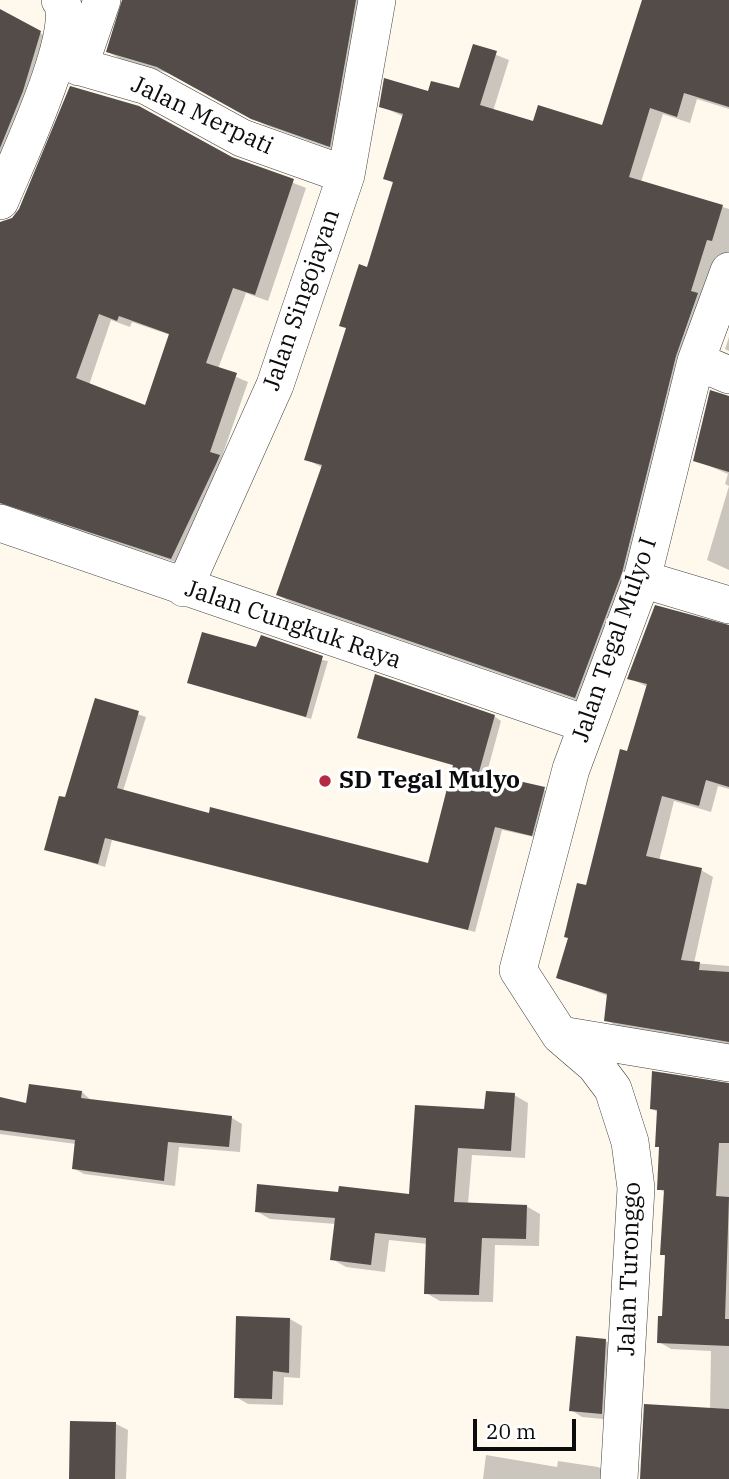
<!DOCTYPE html>
<style>
body{margin:0}
#map{position:relative;width:729px;height:1479px;overflow:hidden;background:#fef8ed;font-family:"IBM Plex Serif",serif}
canvas{display:block}
.scale{position:absolute;left:473px;top:1419px;width:103px;height:32px;box-sizing:border-box;border:4px solid #0c0c0c;border-top:0;padding-left:9px;font-size:21px;line-height:24px;white-space:nowrap;color:#0c0c0c;-webkit-text-stroke:5px #fff;paint-order:stroke}
</style>
<div id="map">
<canvas width="729" height="1479"></canvas>
<div class="scale">20 m</div>
</div>
<script>
const g = document.querySelector('canvas').getContext('2d');
g.lineJoin = 'round';
function paint(path, color) { g.fillStyle = color; g.fill(path, 'evenodd'); }
function strokePath(path, color, width, dash) { g.strokeStyle = color; g.lineWidth = width; g.lineCap = dash ? 'butt' : 'round'; g.setLineDash(dash || []); g.stroke(path); }
function label(font, color, halo, rows, align = 'center') {
  g.font = font + ' "IBM Plex Serif",serif'; g.lineWidth = 7; g.setLineDash([]); g.textBaseline = 'middle'; g.strokeStyle = halo; g.fillStyle = color; for (const [text, x, y, turn = 0] of rows) {
    g.save(); g.translate(x, y); g.rotate((+turn || 0) * Math.PI / 180); g.textAlign = isNaN(turn) ? turn : align; if (halo) g.strokeText(text, 0, 0); g.fillText(text, 0, 0); g.restore();
  }
}
const shadow = new Path2D(`
 M180,0H370L342,153L265,125L171,74L121,59L108,52Z
 M643,0H729V109L697,99L690,123L663,114L641,182L729,209V261L588,704L290,602L278,595L323,468L306,459L395,184L385,178L404,117L381,106L429,93L460,91L474,46L509,60L493,111L534,123L603,127Z
 M0,11L53,40L0,183Z
 M231,158L306,188L268,301L246,293L218,369L248,382L184,565L0,505V223ZM111,320L130,327L132,322L170,335L146,407L89,385Z
 M729,337V351L725,349Z
 M729,397V570L707,560L729,486L725,484L728,474L695,460Z
 M729,626V789L718,786L711,812L674,801L659,861L701,870L713,877L694,963L729,966V1046L619,1027L606,1020L608,996L558,977L648,687L629,678Z
 M257,649L328,661L311,719L190,683Z
 M96,700L146,717L123,791L210,815L430,865L455,766L359,738L494,716L501,721L486,776L551,792L539,838L502,830L475,932L112,840L105,867L46,849L66,799Z
 M729,1084V1479H642L710,1409L711,1351L671,1349L659,1342L664,1318L667,1257L662,1254L666,1193L659,1189V1113L651,1108Z
 M82,1092L92,1101L232,1118L242,1124L240,1152L179,1147L175,1186L84,1174L73,1168L76,1144L0,1134V1100L27,1105Z
 M514,1095L528,1103L525,1158L472,1155L468,1204L526,1206L540,1214L539,1246L495,1245L493,1302L440,1301L426,1293L428,1244L389,1240L385,1272L346,1267L332,1259L336,1224L270,1219L256,1211L340,1194L411,1196L486,1111Z
 M290,1319L302,1326L300,1378L284,1377L283,1405L248,1404L236,1397Z
 M606,1341L618,1347L613,1420L582,1417L571,1410Z
 M116,1424L128,1430L126,1479H71Z
 M486,1455L557,1467L558,1461L598,1467L611,1474V1479H483Z`);
const building = new Path2D(`
 M122,0H356L330,147L251,119L157,67L106,52Z
 M642,0H729V107L684,93L677,117L650,108L629,177L723,205L712,241L707,240L691,291L698,293L676,356L622,573L575,698L276,595L322,465L304,460L346,328L339,326L359,264L367,267L393,182L383,179L403,114L379,107L384,78L428,91L431,81L459,88L473,44L497,51L480,105L533,121L538,105L602,125Z
 M0,9L41,31L23,91L0,148Z
 M70,86L139,106L232,157L294,179L255,295L233,288L206,363L237,373L210,452L220,455L217,462L171,559L0,503V222L12,218L19,209ZM99,314L117,321L119,316L169,334L145,405L76,378Z
 M710,390L729,396V472L693,461Z
 M655,605L729,625V787L706,780L699,806L662,796L646,856L702,868L681,960L700,962L699,970L729,972V1042L604,1021L607,994L556,978L568,938L564,937L577,883L586,885L620,749L627,751L647,684L627,679Z
 M202,632L256,647L261,635L323,656L306,717L187,683Z
 M375,674L495,715L479,772L545,787L532,836L495,827L468,930L105,838L98,864L44,850L59,796L65,797L95,698L139,711L117,788L209,813L210,807L428,863L453,765L357,738Z
 M652,1071L729,1083V1143H719L716,1196L729,1197L725,1319H729V1346L657,1343L658,1316H662L665,1255H660L664,1190H657L659,1147H655L657,1110L650,1109Z
 M29,1084L82,1091L81,1098L232,1116L229,1147L168,1142L164,1181L72,1169L75,1140L0,1130V1097L26,1103Z
 M486,1091L515,1093L511,1151L458,1148L454,1202L527,1205L526,1239L482,1238L479,1295L424,1294L426,1238L375,1233L371,1265L330,1260L335,1218L255,1212L257,1184L338,1192L339,1186L409,1194L415,1105L484,1109Z
 M236,1316L290,1318L289,1373L273,1371L272,1399L234,1398Z
 M576,1336L606,1339L602,1414L569,1411Z
 M644,1404L729,1409V1479H640Z
 M70,1421L116,1422L115,1479H69Z`);
const minor = new Path2D(`
 M57,60L147,86L242,138L346,175
 M79,67L102,0
 M0,201C13,169 82,25 60,0
 M696,361L729,375
 M0,523L586,724
 M642,579L729,605
 M184,588L275,385L346,175L377,0
 M561,1035L729,1063
 M619,1479L636,1188L630,1142L613,1089L595,1065L560,1035L518,970L571,769L642,579L696,361L729,271`);
const markers = [
 [325,781,7,"#b42c44"]
];
const streetNames = [
 ["Jalan Merpati",202,116,25],
 ["Jalan Singojayan",302,300,-71],
 ["Jalan Cungkuk Raya",293,625,19],
 ["Jalan Tegal Mulyo I",615,640,-71],
 ["Jalan Turonggo",630,1269,-88]
];
const poiNames = [
 ["SD Tegal Mulyo",339,781]
];
paint(shadow, '#0003');
paint(building, '#544c49');
strokePath(minor, '#3f3f3f', 38);
strokePath(minor, '#fff', 37);
for (const [x, y, r, color] of markers) { const dot = new Path2D(); dot.arc(x, y, r, 0, 2 * Math.PI); g.fillStyle = color; g.fill(dot); strokePath(dot, '#fff', 2.5); }
label('24px', '#0c0c0c', '#fff', streetNames);
label('bold 24px', '#0c0c0c', '#fff', poiNames, 'left');
</script>
